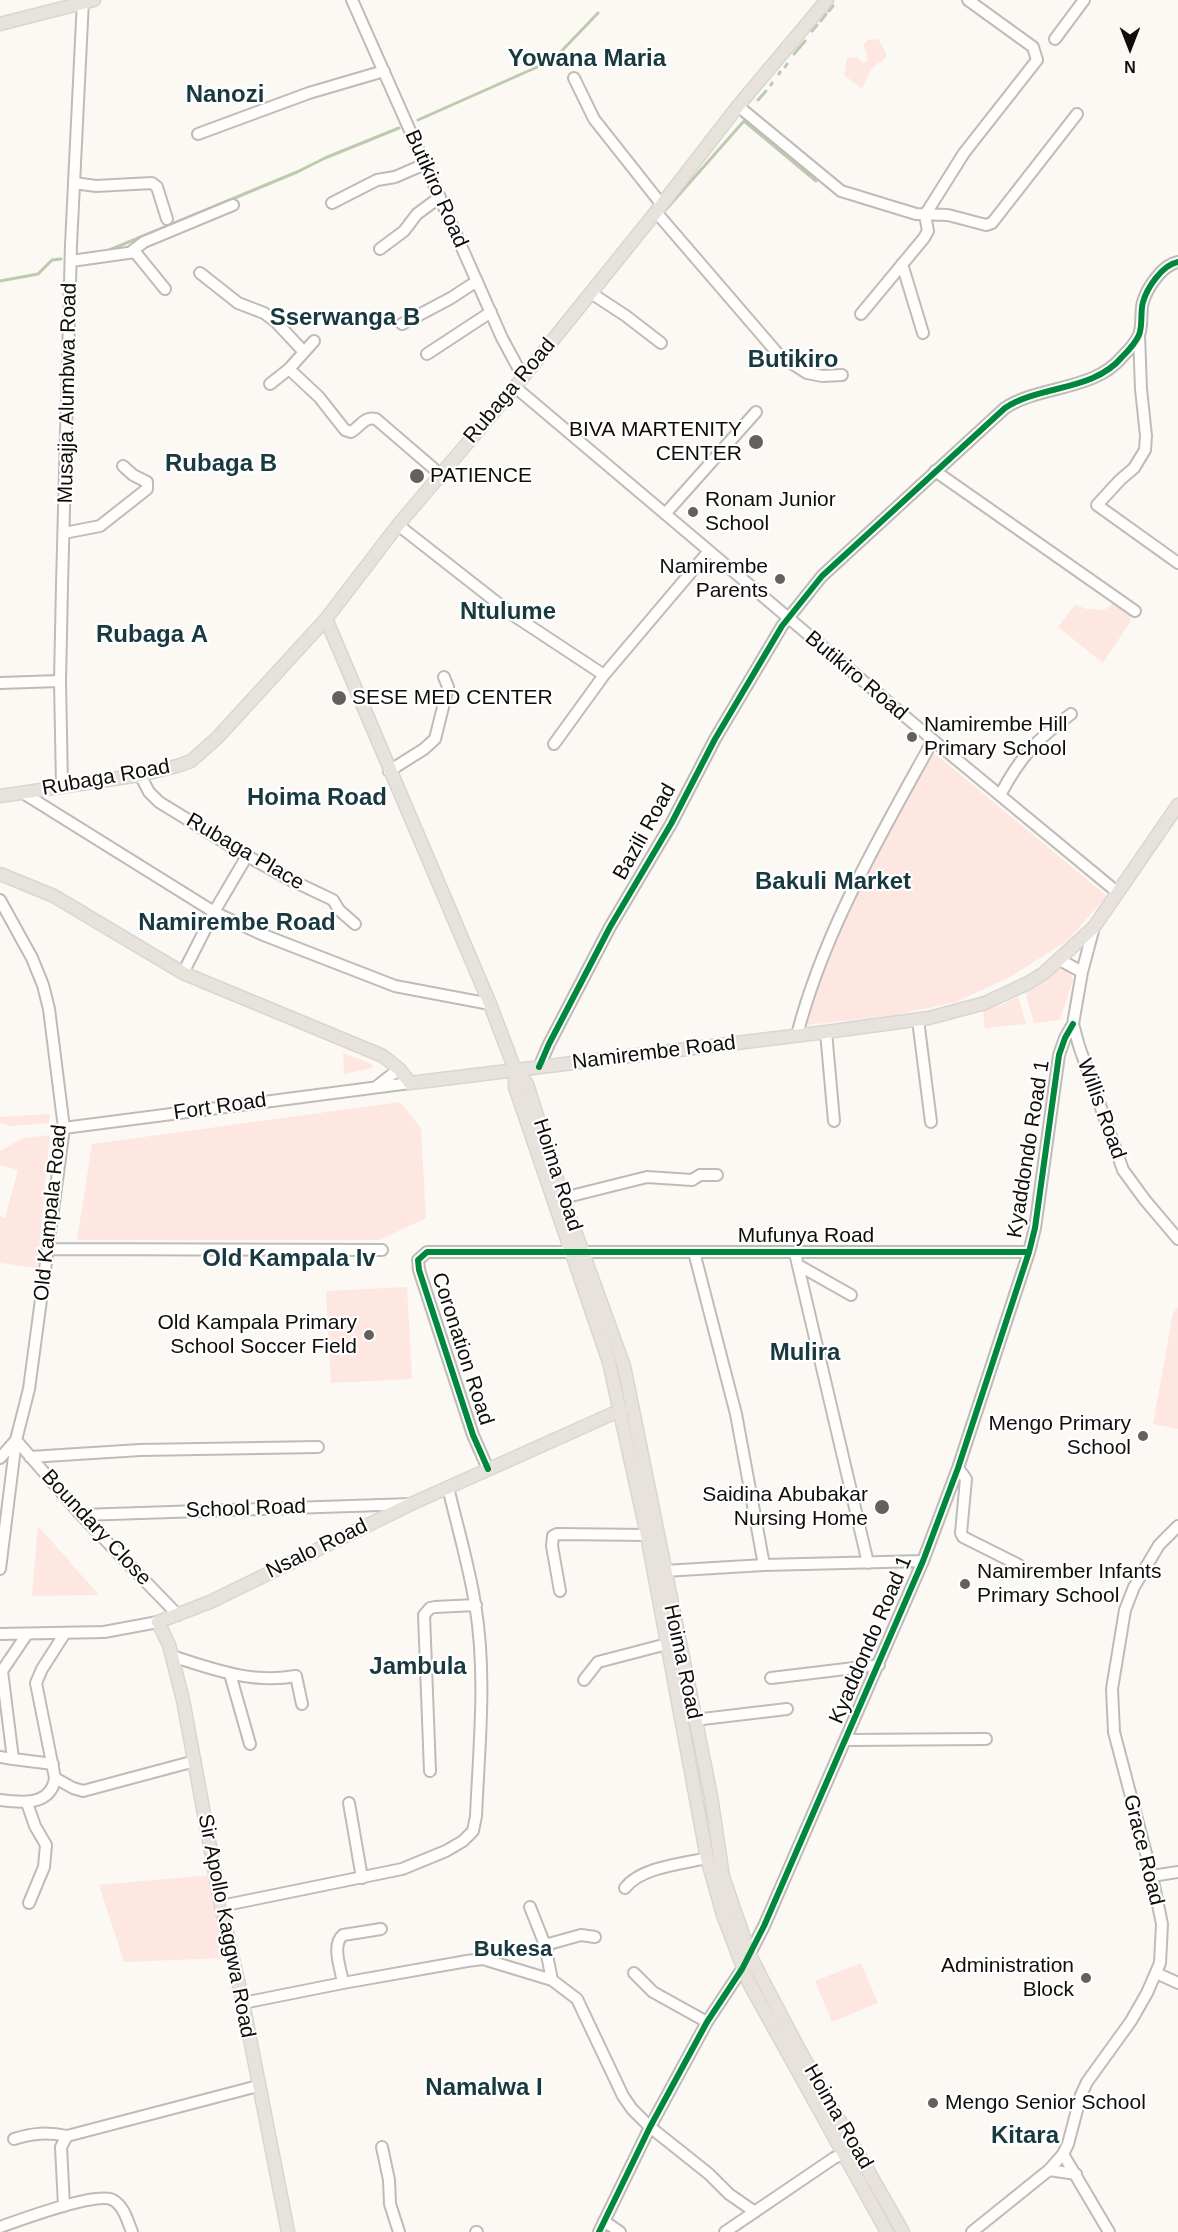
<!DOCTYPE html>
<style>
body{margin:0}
#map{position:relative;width:1178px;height:2232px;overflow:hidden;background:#fcf9f4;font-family:Helvetica,sans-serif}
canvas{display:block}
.north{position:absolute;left:1100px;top:18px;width:60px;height:60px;-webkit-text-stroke:4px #fff;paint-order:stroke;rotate:180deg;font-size:16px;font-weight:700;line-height:24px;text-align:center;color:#100e0b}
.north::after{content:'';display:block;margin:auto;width:21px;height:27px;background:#100e0b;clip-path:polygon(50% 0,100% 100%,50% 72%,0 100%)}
</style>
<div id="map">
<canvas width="1178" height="2232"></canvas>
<div class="north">N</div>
</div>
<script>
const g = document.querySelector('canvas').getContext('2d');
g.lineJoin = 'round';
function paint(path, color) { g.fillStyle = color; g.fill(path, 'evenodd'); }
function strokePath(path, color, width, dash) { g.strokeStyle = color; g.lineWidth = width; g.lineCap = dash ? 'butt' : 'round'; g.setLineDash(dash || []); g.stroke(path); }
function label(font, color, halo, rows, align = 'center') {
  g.font = font + ' Helvetica,sans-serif'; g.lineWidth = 4.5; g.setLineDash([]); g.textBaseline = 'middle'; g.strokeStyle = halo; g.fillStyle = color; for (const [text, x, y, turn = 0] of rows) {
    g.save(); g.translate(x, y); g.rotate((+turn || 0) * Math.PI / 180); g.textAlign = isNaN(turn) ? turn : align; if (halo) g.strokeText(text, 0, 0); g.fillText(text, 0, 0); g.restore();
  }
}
const green = new Path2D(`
 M878,39C895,64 882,55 871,70C868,76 865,83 862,89L844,75L847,58L857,57L863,63L867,61V54L863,45L868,40Z
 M1114,603L1127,607L1132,613L1130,622L1103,663L1058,627L1075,605L1087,609L1104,610Z
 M933,752L1107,896L1068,940L1012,976L956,1002L890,1016L807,1025L809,1009L841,923Z
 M1062,967L1070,970L1073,980L1060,1020L1034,1023L1025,992Z
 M1018,996L1026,1024L985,1028L983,1010L1002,1005Z
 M343,1053L370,1063L373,1065L372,1068L344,1074Z
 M400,1102L421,1128L426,1218L380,1240H77L92,1144Z
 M50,1114L49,1123L11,1126L0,1123V1117Z
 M50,1135L37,1268L0,1263V1216L5,1218L18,1170L0,1165V1151L23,1138Z
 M407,1287L412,1379L331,1383L326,1291Z
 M1178,1307V1429L1153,1424L1173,1313Z
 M38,1526L99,1595L32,1596Z
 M210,1875L225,1958L124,1962L99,1885Z
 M861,1963L878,2003L832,2022L815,1981Z`);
const stream = new Path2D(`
 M829,11L833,6
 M821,21L826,14
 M812,31L817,25
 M794,54L805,41
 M785,67L787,64
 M779,74L780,72
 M771,85L772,83
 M758,100L766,91
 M418,120L553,60L598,13
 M662,214L744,121L816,181
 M107,251L297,172L325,158L399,128
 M0,281L38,274L52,260L61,259`);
const minor = new Path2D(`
 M352,0L502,338L523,377
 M1055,39L1084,0
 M574,78L594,119L662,205
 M738,106L841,191L916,214L948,215L986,225L992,223L1077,114
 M198,134L309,93L384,71
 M74,183L96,186L152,183L157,187L167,219
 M332,203L377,180L395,177L425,164
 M656,212L779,355L807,373L822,376L842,375
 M380,249L404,231L417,214L440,197
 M132,251L144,242L233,205
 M71,261L135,252L165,289
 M902,264L923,333
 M200,273L238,303L264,313L276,322L304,352
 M591,293L626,316L661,343
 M861,314L924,238L928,231L925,215L964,153L1037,60L1033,47L968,0
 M402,324L451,298L477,281
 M1139,335L1141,389L1146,436L1145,450L1134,468L1120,480L1097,505L1178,563
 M427,354L491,312
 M289,369L319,397L345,430L351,432C360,427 364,416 376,419L440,474
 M270,384L289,369L314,341
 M515,387L933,740L1117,892
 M935,471L1135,611
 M665,514L756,412
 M398,525L513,615L604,675
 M64,533L100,526L147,489V482L133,475L123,466
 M0,683L60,681
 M554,744L604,675L709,551
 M389,771L424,749L435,739L448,687L444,677
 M140,775L149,792L159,802L247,856L291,880L333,900L339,910L355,924
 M62,786L60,681L62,585L71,245L83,0
 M23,793L214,912L261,934L395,986L490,1004
 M1000,795C1021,756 1035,741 1071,714
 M0,900L32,958L43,985L49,1009L64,1128L29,1389L16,1440L0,1458
 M1094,927L1082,972L1073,1024L1079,1046L1123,1170L1145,1200L1178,1239
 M1060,960L1082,972
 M183,973L214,912L247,856
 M918,1020L931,1122
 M826,1032L834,1121
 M797,1035C824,930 881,835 933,740
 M539,1067L549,1044L610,927L671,824L715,739L782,626L822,576L1005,408C1040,385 1094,391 1122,357C1128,351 1136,342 1139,335C1143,325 1140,312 1143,302C1147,288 1162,265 1178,262
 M376,1087L399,1069
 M64,1128L410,1083
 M563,1198L647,1177L692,1180L700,1175H717
 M49,1249L382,1250
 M694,1252L736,1414L764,1565
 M795,1253L868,1563
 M798,1265L851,1295
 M16,1440L81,1515L178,1615
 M30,1457L140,1450L318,1447
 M958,1468L966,1479L961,1533L963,1537L1019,1565
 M488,1469L473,1435L419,1270L418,1260L427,1252H1029
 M81,1515L411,1504
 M0,1569L16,1440
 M664,1571L764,1565L923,1561
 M560,1591L552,1546L553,1536L557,1534L647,1535
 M0,1634L104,1632L158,1622
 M27,1634L2,1671L13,1759L53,1764
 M172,1656C212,1669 252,1684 296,1676L302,1704
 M230,1674L250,1744
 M771,1678L879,1665
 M584,1680L598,1662L667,1644
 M694,1720L787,1709
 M845,1740L986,1739
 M0,1757L13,1759
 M430,1771L424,1615L430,1608L435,1607L476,1605
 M55,1778L73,1788L83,1791L195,1761
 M0,1800C22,1803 51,1806 55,1778L36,1683L42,1669L65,1633
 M27,1803L35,1826L46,1845L44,1867L29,1903
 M349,1803L362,1878
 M1152,1876L1178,1872
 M625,1888C641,1867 682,1864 707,1858
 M221,1906L402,1869L446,1851L463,1841L473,1831L476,1816C479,1747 487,1673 475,1604C469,1565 457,1526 448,1487
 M530,1907L545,1945L552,1980
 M545,1945L581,1935L595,1937
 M634,1973L653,1992L707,2022
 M1156,1973L1178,1983
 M343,1983C341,1969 331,1945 343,1935L381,1929
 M243,2003L343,1983L467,1961L483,1959L496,1963L552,1980L577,1999L623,2096L632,2109L650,2127L709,2174L729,2194L755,2212
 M14,2139C33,2133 48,2132 67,2136L258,2086
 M382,2147L389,2180L390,2204L399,2232
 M1063,2154L1109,2232
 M1049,2170L1076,2174
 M64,2206L61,2147L67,2136
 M604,2221L620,2232
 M0,2227C20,2220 97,2191 113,2200C124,2206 128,2222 132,2232
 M476,2232H477
 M599,2232L650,2127L707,2022L742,1969L764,1926L923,1561L958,1468L1029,1252L1035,1228L1059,1055L1065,1038L1073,1024
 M725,2232L834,2158L843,2154
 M972,2232L1049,2170L1063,2154L1068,2144L1081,2095L1087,2082L1131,2021L1147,1993L1160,1963L1162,1924L1152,1876L1114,1732L1112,1689L1125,1610L1134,1587L1159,1545L1178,1526`);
const major = new Path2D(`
 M0,24L94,0
 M326,619L490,1004L515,1070L527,1084L563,1198L624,1366L711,1796L723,1877L750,1955L761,1977L801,2053L903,2232
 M0,796L140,775L177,766L191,761L217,738L326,619L398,525L515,387L656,212L738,106L827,0
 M0,874L54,896L183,973L383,1056L399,1069L410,1083L826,1032L929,1018L985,1003L1028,983L1044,973L1094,927L1178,805
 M515,1070V1087L609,1362L647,1535L707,1858L723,1915L749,1983L887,2232
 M288,2232L243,2003L221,1906L183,1700L169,1645L158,1622L210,1602L411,1504L621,1410`);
const cycleway = new Path2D(`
 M539,1067L549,1044L610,927L671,824L715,739L782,626L822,576L1005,408C1040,385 1094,391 1122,357C1128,351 1136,342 1139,335C1143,325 1140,312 1143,302C1147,288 1162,265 1178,262
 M488,1469L473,1435L419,1270L418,1260L427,1252H1029
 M599,2232L650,2127L707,2022L742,1969L764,1926L923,1561L958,1468L1029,1252L1035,1228L1059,1055L1065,1038L1073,1024`);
const markers = [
 [756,442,8,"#63605d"],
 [417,476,8,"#63605d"],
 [693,512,6,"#63605d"],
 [780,579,6,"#63605d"],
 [339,698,8,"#63605d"],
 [912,737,6,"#63605d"],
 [369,1335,6,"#63605d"],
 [1143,1436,6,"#63605d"],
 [882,1507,8,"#63605d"],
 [965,1584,6,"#63605d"],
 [1086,1978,6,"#63605d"],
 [933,2103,6,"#63605d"]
];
const streetNames = [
 ["Butikiro Road",436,189,66],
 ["Rubaga Road",510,391,-50],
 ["Musajja Alumbwa Road",68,393,-89],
 ["Butikiro Road",856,676,40],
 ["Rubaga Road",106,778,-10],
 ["Bazili Road",645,832,-61],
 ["Rubaga Place",245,852,30],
 ["Namirembe Road",654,1053,-7],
 ["Fort Road",220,1107,-8],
 ["Willis Road",1101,1109,70],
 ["Kyaddondo Road 1",1029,1149,-81],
 ["Hoima Road",557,1175,72],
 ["Old Kampala Road",51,1213,-84],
 ["Mufunya Road",806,1236],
 ["Coronation Road",462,1349,72],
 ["School Road",246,1509,-2],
 ["Boundary Close",96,1528,47],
 ["Nsalo Road",317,1549,-26],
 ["Kyaddondo Road 1",871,1640,-67],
 ["Hoima Road",682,1662,78],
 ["Grace Road",1143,1850,76],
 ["Sir Apollo Kaggwa Road",226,1926,79],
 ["Hoima Road",838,2117,60]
];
const poiNames = [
 ["BIVA MARTENITY",742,430],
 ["CENTER",742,454],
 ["PATIENCE",430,476,"left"],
 ["Ronam Junior",705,500,"left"],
 ["School",705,524,"left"],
 ["Namirembe",768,567],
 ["Parents",768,591],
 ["SESE MED CENTER",352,698,"left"],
 ["Namirembe Hill",924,725,"left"],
 ["Primary School",924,749,"left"],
 ["Old Kampala Primary",357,1323],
 ["School Soccer Field",357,1347],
 ["Mengo Primary",1131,1424],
 ["School",1131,1448],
 ["Saidina Abubakar",868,1495],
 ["Nursing Home",868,1519],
 ["Namirember Infants",977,1572,"left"],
 ["Primary School",977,1596,"left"],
 ["Administration",1074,1966],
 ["Block",1074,1990],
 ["Mengo Senior School",945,2103,"left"]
];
const neighbourhoodNames = [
 ["Bukesa",513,1950]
];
const quarterNames = [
 ["Yowana Maria",587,59],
 ["Nanozi",225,95],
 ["Sserwanga B",345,318],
 ["Butikiro",793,360],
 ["Rubaga B",221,464],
 ["Ntulume",508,612],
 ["Rubaga A",152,635],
 ["Hoima Road",317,798],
 ["Bakuli Market",833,882],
 ["Namirembe Road",237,923],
 ["Old Kampala Iv",289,1259],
 ["Mulira",805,1353],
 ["Jambula",418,1667],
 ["Namalwa I",484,2088],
 ["Kitara",1025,2136]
];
paint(green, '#fee6e1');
strokePath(stream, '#bccaad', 3);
strokePath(minor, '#bebcb8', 14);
strokePath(major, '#d8d6d4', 15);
strokePath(minor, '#fffefd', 10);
strokePath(major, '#e8e2dc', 12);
strokePath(cycleway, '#00873e', 6);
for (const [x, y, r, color] of markers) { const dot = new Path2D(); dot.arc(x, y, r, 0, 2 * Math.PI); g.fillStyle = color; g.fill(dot); strokePath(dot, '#fff', 2); }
label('21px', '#100e0b', '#fff', streetNames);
label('21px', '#100e0b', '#fff', poiNames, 'right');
label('bold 22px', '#18393f', '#fff', neighbourhoodNames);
label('bold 24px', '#18393f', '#fff', quarterNames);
</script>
